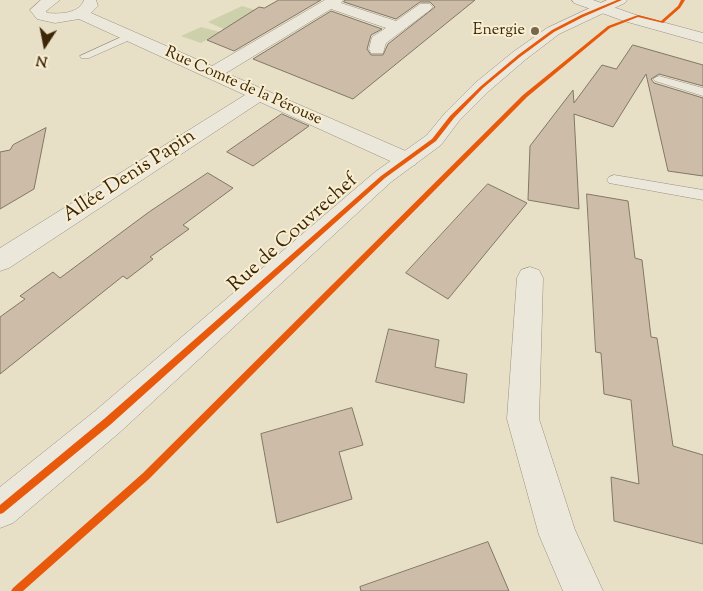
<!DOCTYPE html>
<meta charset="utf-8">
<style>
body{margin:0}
#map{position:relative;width:703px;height:591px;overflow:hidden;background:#e7dfc6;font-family:"Sorts Mill Goudy",serif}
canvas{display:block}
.north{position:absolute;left:20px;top:20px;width:50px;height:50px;-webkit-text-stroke:4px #f8eed2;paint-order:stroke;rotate:191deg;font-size:14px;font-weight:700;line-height:20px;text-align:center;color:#3c2607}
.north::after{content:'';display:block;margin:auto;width:18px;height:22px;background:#3c2607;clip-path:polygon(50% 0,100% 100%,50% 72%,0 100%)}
</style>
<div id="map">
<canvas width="703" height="591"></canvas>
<div class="north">N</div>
</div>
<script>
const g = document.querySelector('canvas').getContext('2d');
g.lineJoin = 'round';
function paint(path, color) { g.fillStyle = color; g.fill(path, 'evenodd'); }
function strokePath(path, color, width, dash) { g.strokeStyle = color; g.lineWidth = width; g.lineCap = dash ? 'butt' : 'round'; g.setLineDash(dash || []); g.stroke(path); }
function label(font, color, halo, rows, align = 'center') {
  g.font = font + ' "Sorts Mill Goudy",serif'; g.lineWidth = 4; g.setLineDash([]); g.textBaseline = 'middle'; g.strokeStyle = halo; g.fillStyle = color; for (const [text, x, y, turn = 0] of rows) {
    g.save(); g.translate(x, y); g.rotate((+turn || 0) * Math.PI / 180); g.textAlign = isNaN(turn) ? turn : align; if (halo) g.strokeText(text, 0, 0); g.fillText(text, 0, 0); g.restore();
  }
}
const green = new Path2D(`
 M242,6L259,11L226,30L208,22Z
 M201,27L220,32L201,43L181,36Z`);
const building = new Path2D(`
 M279,0H321L234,51L207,40L259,7L264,8Z
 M345,0H475L353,99L253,59L331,11L382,29L371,35L367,49L371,55H383L388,44L435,7L430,2H420L396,19L344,2Z
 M633,45L703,65V86L659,74L651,79L654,83L703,98V176L668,171L646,74L613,127L574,114L579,209L528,200L530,146L573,90L574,103L602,65L616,69Z
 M282,114L309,126L253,166L227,152Z
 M46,128L34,189L0,209V152L10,150L13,145Z
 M208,173L233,188L183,225L189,229L150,257L153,259L127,279L123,276L0,374V317L25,299L20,296L53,272L60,278L149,212Z
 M488,184L527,203L448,299L406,273Z
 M587,194L628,201L635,258L642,260L651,337L657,338L673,446L703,455V544L614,521L611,477L639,484L631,400L604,394L601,353L596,352Z
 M389,329L439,340L435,367L467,374L464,403L376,382Z
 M352,408L363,445L339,452L352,499L277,523L261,434Z
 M488,542L509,591H361L360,587Z`);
const service = new Path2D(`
 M130,33L134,34L135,36L134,38L89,58H81L80,56Z
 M659,76L703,88V96L655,81L653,79Z
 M614,175L703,190V200L609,183L607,180L609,177Z`);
const minor = new Path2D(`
 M41,0H60L46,11L47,13C60,14 79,14 84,0H96L98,6L91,13L212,66L325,0H343L341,3L396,21L420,4H430L433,7L430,10L386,43L383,53H371L369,49L372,37L386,28L331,9L226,73L415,155L418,160L415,165L407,167L399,165L260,102L9,268L0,271V248L245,95L79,19L55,23L37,19L30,10Z
 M572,0H593L636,15L703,33V43L624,21L574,3Z
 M530,267L539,270L543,278L539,419L575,530L603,591H563L539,535L507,419L517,278L521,270Z`);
const tertiary = new Path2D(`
 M607,0H627L625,3L559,34L525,60L489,91L459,121L441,145L391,182L119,433L13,523L0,528V487L95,411L375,172L427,135L445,113L475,83L513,52L547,28Z`);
const cycleway = new Path2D(`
 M617,0H622L583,17L554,32L520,57L483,88L454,118L436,141L385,178L110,425L3,513L0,514V505L104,419L381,176L432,139L450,116L481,86L518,55L552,30L581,15Z
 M681,0H685L680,8L663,23L638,17L610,28L527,97L149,479L23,591H11L13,588L143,473L523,95L608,26L638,15L661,21L678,6Z`);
const markers = [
 [535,31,5,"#78674a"]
];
const farPoinames = [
 ["Energie",525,31]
];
const farStreetnames = [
 ["Rue Comte de la Pérouse",243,87,24]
];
const streetNames = [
 ["Allée Denis Papin",130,177,-33],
 ["Rue de Couvrechef",294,234,-42]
];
paint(green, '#ccd1ab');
paint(building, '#cdbca8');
strokePath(building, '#807866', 1);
strokePath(service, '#989180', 1);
strokePath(minor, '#989180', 1);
strokePath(tertiary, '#989180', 1);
paint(service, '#ebe7da');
paint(minor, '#ebe7da');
paint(tertiary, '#ebe7da');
paint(cycleway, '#e8590c');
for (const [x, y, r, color] of markers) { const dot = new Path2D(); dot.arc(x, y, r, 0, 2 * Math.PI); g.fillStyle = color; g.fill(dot); strokePath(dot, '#f8eed2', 2); }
label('16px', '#3c2607', '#f8eed2', farPoinames, 'right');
label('16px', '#3c2607', '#f8eed2', farStreetnames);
label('20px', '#3c2607', '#f8eed2', streetNames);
</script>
